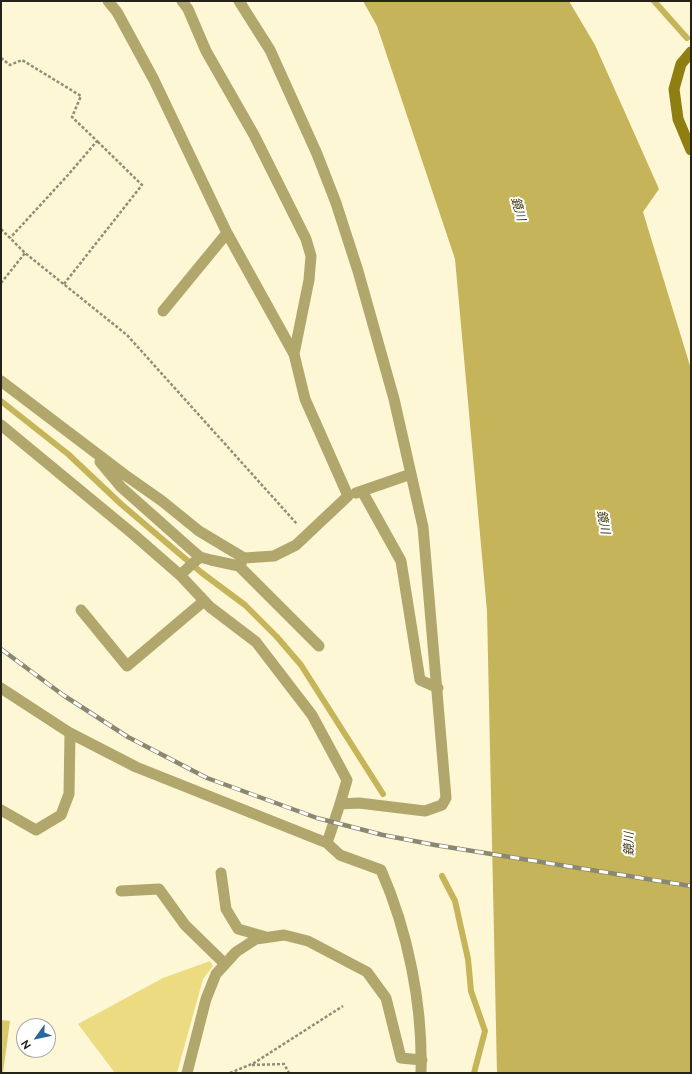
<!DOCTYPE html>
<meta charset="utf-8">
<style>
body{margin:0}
#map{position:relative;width:692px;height:1074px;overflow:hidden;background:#fdf7d5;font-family:Raleway,sans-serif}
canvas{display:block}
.frame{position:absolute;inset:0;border:2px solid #252317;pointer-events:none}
.north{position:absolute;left:16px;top:1018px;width:40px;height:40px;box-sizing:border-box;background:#fff;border:1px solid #a8a7a2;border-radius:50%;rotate:237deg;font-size:11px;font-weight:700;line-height:16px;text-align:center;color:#252317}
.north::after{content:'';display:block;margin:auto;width:14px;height:18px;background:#29669d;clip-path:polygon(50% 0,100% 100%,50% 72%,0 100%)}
</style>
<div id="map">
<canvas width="692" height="1074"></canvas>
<div class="frame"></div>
<div class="north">N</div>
</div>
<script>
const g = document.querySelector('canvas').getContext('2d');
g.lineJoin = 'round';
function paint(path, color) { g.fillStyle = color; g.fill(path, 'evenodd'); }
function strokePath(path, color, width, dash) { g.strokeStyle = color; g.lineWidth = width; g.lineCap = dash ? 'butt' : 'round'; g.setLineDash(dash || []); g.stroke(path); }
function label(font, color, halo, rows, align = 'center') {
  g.font = font + ' Raleway,"Noto Sans JP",sans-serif'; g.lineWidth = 4; g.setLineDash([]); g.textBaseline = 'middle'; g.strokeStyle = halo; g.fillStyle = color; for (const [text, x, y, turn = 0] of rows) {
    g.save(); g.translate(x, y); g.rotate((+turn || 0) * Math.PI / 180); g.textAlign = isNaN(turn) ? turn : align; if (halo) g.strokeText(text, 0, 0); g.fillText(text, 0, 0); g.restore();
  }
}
const green = new Path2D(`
 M210,961L213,966L203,979L177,1073H115L78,1024L163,978Z`);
const forest = new Path2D(`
 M1,1020L10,1021L3,1073H1Z`);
const water = new Path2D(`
 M363,1H569L595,45L659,189L643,212L691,369V1073H497L487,611L455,259L377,26Z`);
const stream = new Path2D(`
 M654,1L687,38
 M1,401L68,454L121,504L202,573L245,605L277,637L301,665L383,794
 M442,876L455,901L468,959L471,991L485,1031L474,1073`);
const path = new Path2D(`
 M1,58L10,65L22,60L81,96L72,117L97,141L68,175L10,238
 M1,229L25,253L127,335L297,524
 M1,283L25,253
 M64,284L142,185L97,141
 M252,1065L284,1064L289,1073
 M230,1073L254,1063L343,1006`);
const minor = new Path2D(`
 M108,1L117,12L154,80L227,233L294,354
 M239,1L270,50L317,154L336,203L358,271L394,399L423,527L446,798L442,805L425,811L359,803L340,804L327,843L340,855L381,870C408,931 423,1006 421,1073
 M163,311L227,233
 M1,381L125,475L162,501L199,531L244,558L274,556L296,545L348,496L305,399L294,354L309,280L311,256L306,239L254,135L206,51L188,9L182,1
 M1,425L133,534L180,575L210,607L256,642L312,715L347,780L340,804
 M100,462L121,487L193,551L200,557L211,560L239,566L244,558
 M362,491L401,561L420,680L438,688
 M356,493L411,474
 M239,566L319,646
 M180,575L200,557
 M81,610L127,666L204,601
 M1,688L70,733L136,767L327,843
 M1,810L36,830L61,815L69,794L70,733
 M221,873L226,909L238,929L266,937
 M121,891L159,889L185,925L225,964
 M187,1073L206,999L216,974L236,952L256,939L284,935L308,941L367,972L386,998L401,1058L422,1060`);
const secondary = new Path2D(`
 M691,52L681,64L674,89L678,119L691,150`);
const rail = new Path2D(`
 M1,649L63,695L128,737L207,778L317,818L383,835L435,845L691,886`);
const waterNames = [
 ["鏡川",518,209,74],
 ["鏡川",603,522,79],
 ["鏡川",629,844,-90]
];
paint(green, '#ecdb80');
paint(forest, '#d8c76d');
paint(water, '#c5b459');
strokePath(stream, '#c5b459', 6);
strokePath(path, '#918d76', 2.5, [3, 2]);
strokePath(minor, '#b1a66c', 11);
strokePath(secondary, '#8f7e11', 11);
strokePath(rail, '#8b8871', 4.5);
strokePath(rail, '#fff', 3, [9]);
label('italic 12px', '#3f3810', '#fff', waterNames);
</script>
